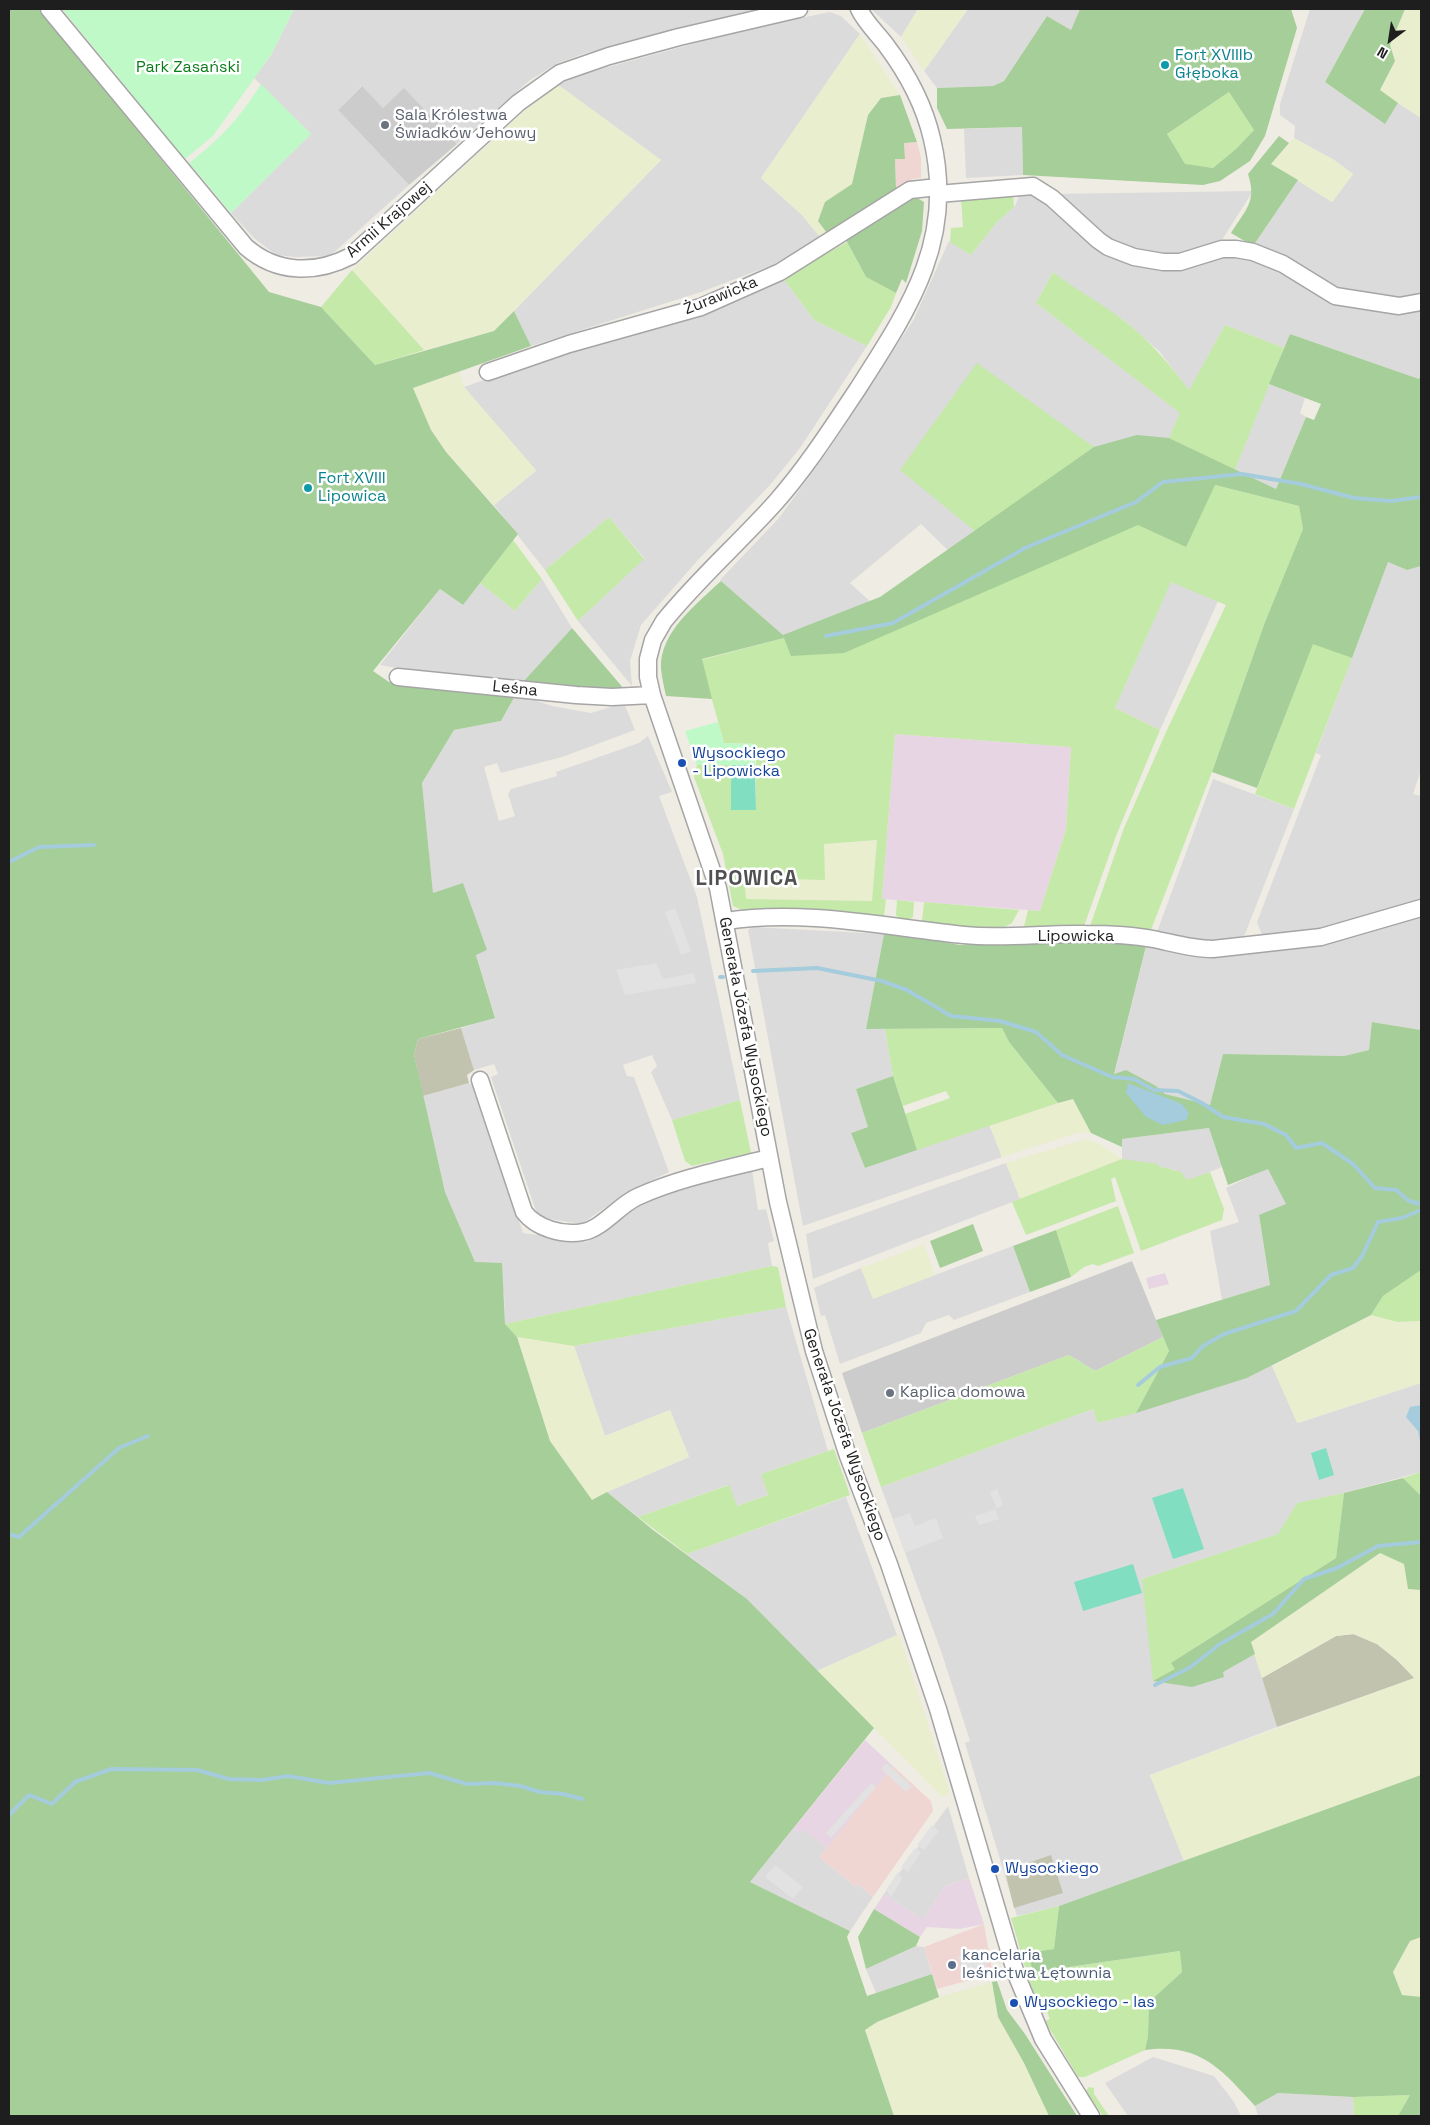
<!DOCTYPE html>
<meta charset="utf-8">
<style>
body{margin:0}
#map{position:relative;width:1430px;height:2125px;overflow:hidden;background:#efece4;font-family:"Space Grotesk",sans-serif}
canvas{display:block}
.frame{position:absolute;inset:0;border:10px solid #1e1e1e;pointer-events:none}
.north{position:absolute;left:1365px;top:15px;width:50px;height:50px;-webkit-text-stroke:4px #fff;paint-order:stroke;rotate:211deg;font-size:14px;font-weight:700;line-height:20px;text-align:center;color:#1e1e1e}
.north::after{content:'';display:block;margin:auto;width:18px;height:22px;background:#1e1e1e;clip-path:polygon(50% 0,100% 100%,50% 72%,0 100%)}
</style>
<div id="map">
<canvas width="1430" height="2125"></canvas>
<div class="frame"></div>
<div class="north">N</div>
</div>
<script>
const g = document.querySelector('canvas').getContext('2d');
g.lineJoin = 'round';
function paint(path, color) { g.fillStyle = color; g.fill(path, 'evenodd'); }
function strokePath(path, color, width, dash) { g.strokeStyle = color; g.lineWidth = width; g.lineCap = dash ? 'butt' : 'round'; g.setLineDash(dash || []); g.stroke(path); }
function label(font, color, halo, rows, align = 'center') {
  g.font = font + ' "Space Grotesk",sans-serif'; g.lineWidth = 5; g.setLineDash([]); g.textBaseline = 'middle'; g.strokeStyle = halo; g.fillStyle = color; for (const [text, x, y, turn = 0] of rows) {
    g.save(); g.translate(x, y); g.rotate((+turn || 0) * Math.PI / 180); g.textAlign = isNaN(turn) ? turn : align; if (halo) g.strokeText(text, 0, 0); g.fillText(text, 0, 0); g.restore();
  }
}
const residential = new Path2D(`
 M294,9H766L583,54L558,63L530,80L457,144L404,89L383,108L361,86L338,110L409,185L330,256L296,257L276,255L254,238L231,213L311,134L254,78L271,55Z
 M871,9H918L901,37Z
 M968,9H1080L1071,30L1047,16L1004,81L993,86L937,88L924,71Z
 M1310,9H1365L1325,82L1385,123L1398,103L1421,118V297L1399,303L1332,290L1253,246L1298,180L1332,202L1353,174L1334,160L1294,138L1295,126L1280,115V104Z
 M830,12L841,16L860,34L761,178L802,215L821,238L772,265L701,292L531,346L514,311L661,160L557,84L572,77L747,29Z
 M1022,127L1023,175L966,178L964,129Z
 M1253,191L1220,243L1168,259L1103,241L1051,194Z
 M1033,193L1119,256L1220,255L1260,261L1309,287L1421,305V373L1419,379L1290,334L1284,348L1225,325L1189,391L1160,352L1125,321L1078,292L1053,272L1036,303L1181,413L1169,438L1155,459L1007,556L962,564L921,524L850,583L886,616L783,635L720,580L779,518L830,448L914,319L949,241L971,255L997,222L1015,206L1020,194Z
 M783,278L814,320L867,346L800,448L770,485L697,561L641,625L630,661L632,686L578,621L644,558L609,517L545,570L494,505L536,471L464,387L556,355L722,306Z
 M1269,384L1305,398L1300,413L1306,417L1276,489L1235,470Z
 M1388,562L1407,570L1421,566V770L1413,794L1421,796V904L1321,934L1264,940L1257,922L1321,755L1316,753Z
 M542,579L572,628L523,682L419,672L380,665L440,589L463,605L480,583L515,611Z
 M1171,581L1218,601L1160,730L1115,708Z
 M516,694L552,706L591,713L624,703L635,730L562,757L501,773L497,763L484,767L499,821L515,816L508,794L511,789L557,776L556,772L639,743L648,736L672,792L659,796L697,897L740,1100L672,1120L651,1072L657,1066L652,1055L623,1065L627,1076L634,1077L669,1172L629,1191L581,1224L544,1218L537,1214L491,1077L498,1074L494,1064L474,1070L461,1028L495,1017L476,954L487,950L433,894L422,783L454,730L501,721Z
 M1213,779L1294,809L1243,939L1203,942L1157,932Z
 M1421,913V1030L1373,1022L1369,1050L1344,1056L1223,1054L1210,1105L1165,1094L1156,1086L1114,1075L1147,942L1201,955Z
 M752,927L884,934L866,1029H885L893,1076L856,1089L868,1127L851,1133L865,1168L989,1124L1002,1157L803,1226L748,930Z
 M469,1083L476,1089L523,1233L587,1242L622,1215L656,1197L752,1169L758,1210L766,1209L774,1241L768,1243L772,1266L505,1324L504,1294L475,1262L445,1192L423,1096Z
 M1209,1128L1222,1167L1187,1181L1175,1170L1122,1159V1139Z
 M1006,1163L1020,1199L813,1279L806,1234Z
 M1268,1168L1287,1204L1259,1216L1270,1285L1222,1300L1210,1231L1239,1222L1226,1188Z
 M1013,1246L1030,1292L954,1320L949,1315L926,1323L921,1333L840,1364L825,1315L821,1316L814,1288L861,1268L873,1298Z
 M786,1307L828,1451L761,1474L768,1495L736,1506L728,1485L638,1517L607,1492L689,1457L670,1410L605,1436L574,1346Z
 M1272,1365L1298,1423L1421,1383V1472L1344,1493L1298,1503L1279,1534L1142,1579L1224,1676L1222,1672L1255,1654L1277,1727L1150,1775L1184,1861L1059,1906L1017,1916L965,1743L970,1741L941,1651L881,1487L1093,1409L1099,1423L1247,1378Z
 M846,1497L897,1635L817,1671L747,1599L687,1554Z
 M948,1806L969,1878L945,1886L925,1917H919L884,1894Z
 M793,1829L798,1833L804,1829L827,1848L819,1857L856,1887L858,1884L873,1897L850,1931L750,1882Z
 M916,1946L924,1947L932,1974L876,1993L866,1969Z
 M1153,2057L1214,2076L1234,2102L1241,2116H1128L1105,2083Z
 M1278,2093L1353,2097L1354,2116H1258L1255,2106Z`);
const commercial = new Path2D(`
 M917,142L921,158V178L913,179L896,190L895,159L905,158L904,143Z
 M893,1766L931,1801L933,1811L873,1897L858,1884L856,1887L819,1857Z
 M984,1924L993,1975L987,1976L982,1971L976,1973L977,1978L937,1989L924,1947Z`);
const industrial = new Path2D(`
 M895,734L1071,747L1066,829L1040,911L882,899Z
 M1165,1273L1169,1284L1149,1289L1146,1278Z
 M865,1740L893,1766L827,1848L804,1830L798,1833L793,1829Z
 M969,1878L984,1924L960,1929L927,1927L920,1937L874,1909L884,1894L919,1917H925L945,1886Z`);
const religious = new Path2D(`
 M362,86L383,108L404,88L457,144L409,185L338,110Z
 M1132,1261L1163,1337L1095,1371L1069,1355L862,1433L842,1373Z`);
const construction = new Path2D(`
 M461,1028L474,1070L467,1075L469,1083L423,1096L414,1054L418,1039Z
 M1354,1634L1377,1644L1397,1660L1415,1678L1277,1727L1262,1678L1336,1636Z
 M1051,1855L1063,1893L1014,1908L1005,1871Z`);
const farmland = new Path2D(`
 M918,9H968L924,71L901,37Z
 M1405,9H1421V118L1380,91L1395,61L1390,45Z
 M860,34L900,95L881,98L868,115L852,184L825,202L818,221L827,233L821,238L802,215L761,178Z
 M557,84L661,160L494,331L424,350L352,270L522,113Z
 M1294,138L1334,160L1353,174L1332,202L1271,164Z
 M459,372L464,387L536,470L494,505L445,452L431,430L413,388Z
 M878,840L872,901L746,899L743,878L824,880V844Z
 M1073,1099L1091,1133L1080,1132L1002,1157L989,1124Z
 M1086,1139L1098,1143L1122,1159L1111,1165L1020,1199L1006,1163Z
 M924,1244L935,1275L873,1299L861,1268Z
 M1371,1315L1398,1322L1421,1321V1383L1297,1423L1272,1366Z
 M517,1337L574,1346L605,1436L670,1410L689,1457L607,1492L592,1500L550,1441Z
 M1380,1553L1404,1564L1408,1589L1421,1590V1775L1184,1861L1150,1775L1414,1678L1397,1660L1377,1644L1353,1634L1336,1636L1262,1678L1250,1642Z
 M899,1634L950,1793L942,1797L817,1671Z
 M1421,1937V1997L1402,1995L1393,1972L1410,1941Z
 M992,1982L998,2017L1024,2063L1049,2116H894L865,2030L877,2022L939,1997Z`);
const grass = new Path2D(`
 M1229,92L1254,130L1237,148L1213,168L1185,165L1167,134Z
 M1013,194L1014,207L997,222L971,255L950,242L951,228L963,227L961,200Z
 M847,242L866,277L896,293L891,307L867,346L814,320L783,278Z
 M352,270L424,350L375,365L321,307Z
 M1053,272C1076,290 1103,304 1126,322C1151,342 1170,365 1189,390L1225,325L1284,348L1235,470L1169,438L1180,413L1036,303Z
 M977,363L1094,447L976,532L900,470Z
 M1222,468L1215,485L1299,506L1303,529L1265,622L1212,772L1149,935L1089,929L1124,828L1166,732L1226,605L1171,582L1115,708L1160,730L1116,836L1083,929L1023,931L1028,910L1040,911L1066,829L1071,747L895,734L882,899H886L884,916L877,919L743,910L733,906L723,854L694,777L697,765H731V810H756V744L724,743L701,660L784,638ZM877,840L872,901L746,899L744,878L825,880L824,844Z
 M609,517L644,559L578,621L545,570Z
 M513,540L542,579L515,611L480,583Z
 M1313,643L1352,658L1294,809L1255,794Z
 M897,900L914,902L913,917L910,919H899L896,915Z
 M924,902L1019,910L1012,923L997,931L928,924L922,921Z
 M1002,1028L1009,1042L1058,1103L917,1150L905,1114L950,1098L946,1091L903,1106L893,1076L885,1029Z
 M740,1100L751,1153L692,1166L685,1161L672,1120Z
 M1122,1159L1158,1164V1166L1181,1172L1187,1180L1210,1172L1224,1209L1222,1220L1141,1251L1115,1177L1111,1179L1116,1201L1026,1235L1012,1202Z
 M1118,1206L1134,1253L1098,1266L1093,1264L1084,1267L1071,1277L1056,1230Z
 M772,1266L778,1267L786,1307L574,1346L517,1337L505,1324Z
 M1421,1270V1321L1398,1322L1371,1315L1383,1296Z
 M1163,1337L1169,1351L1136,1413L1098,1423L1093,1409L881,1487L862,1433L1069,1355L1095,1371Z
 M834,1449L850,1495L687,1554L638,1517L729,1485L737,1506L768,1495L761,1474Z
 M1421,1472V1496L1403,1478Z
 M1344,1493L1336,1558L1171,1663L1176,1669L1153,1681L1142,1579L1278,1534L1297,1503Z
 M1059,1906L1054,1949L1026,1953L1032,1967H1025L1011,1918Z
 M1181,1951L1182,1972L1149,2002L1148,2036L1145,2050L1085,2077H1078L1045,2021L1050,2019L1047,2012L1042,2014L1028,1977L1034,1972Z
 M1089,2087L1094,2088V2094L1109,2116H1103L1086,2091Z
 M1410,2095L1398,2116H1354L1353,2097Z`);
const forest = new Path2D(`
 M9,9H39L269,292L321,307L375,365L494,331L514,311L531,346L413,388L431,430L446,452L518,534L463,605L440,589L373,671L389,682L516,694L501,721L454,730L422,783L433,893L463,883L487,950L476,955L495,1018L418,1039L414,1054L445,1192L475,1262L502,1263L505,1324L517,1337L550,1441L592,1500L607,1492L653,1530L747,1599L874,1728L750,1882L850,1931L847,1937L867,1996L932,1974L939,1997L877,2022L865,2030L894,2116H9Z
 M1080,9H1291L1297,28L1265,136L1250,161L1220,181L1203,185L1023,175L1022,127L947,129L937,108V88L993,86L1004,81L1047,16L1071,30ZM1229,92L1254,130L1237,148L1213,168L1185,164L1167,134Z
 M1365,9H1405L1390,45L1395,61L1380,90L1398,103L1385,124L1325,82Z
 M900,95L917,142L904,143L905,159H895L896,190L827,233L818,221L825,202L852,184L868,115L881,98Z
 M1279,136L1289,143L1271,164L1298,180L1253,246L1231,233C1246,209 1257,202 1248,174Z
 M912,195L924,202L922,231L906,283L902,279L896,293L866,277L845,238Z
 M1290,334L1419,379L1421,373V566L1407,570L1388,562L1352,658L1313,644L1257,788L1212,772L1265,622L1303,529L1299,506L1215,485L1186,547L1138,525L844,653L791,656L784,638L702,659L712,699L666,696C664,687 662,678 661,669C659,632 697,604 721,581L783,635L880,597L1094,447L1137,435L1169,438L1276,489L1306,417L1314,420L1321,404L1269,384Z
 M572,628L624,689L612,691L523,682Z
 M884,934L905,935L960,945L1027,940L1147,942L1114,1074L1126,1070L1156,1086L1165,1094L1210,1105L1223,1054L1344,1056L1369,1050L1372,1022L1421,1030V1270L1383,1296L1371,1315L1247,1378L1136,1413L1169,1351L1156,1320L1270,1285L1259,1215L1286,1204L1268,1169L1228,1185L1209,1128L1122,1139V1147L1091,1133L1073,1099L1058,1103L1009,1042L1002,1028L866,1029Z
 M893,1076L917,1150L865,1168L851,1133L868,1127L856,1089Z
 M973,1224L983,1251L940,1268L930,1241Z
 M1056,1230L1071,1277L1030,1292L1013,1246Z
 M1403,1478L1421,1496V1590L1408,1589L1404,1564L1380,1553L1251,1642L1255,1654L1223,1672L1224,1677L1192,1687L1153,1681L1175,1669L1171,1663L1336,1558L1344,1493Z
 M1421,1775V1937L1410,1941L1393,1972L1402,1995L1421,1997V2116H1398L1410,2095L1353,2097L1278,2093L1255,2106C1221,2069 1200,2043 1145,2050L1148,2036L1149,2002L1182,1972L1180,1951L1034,1972L1026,1953L1054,1949L1059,1906Z
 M874,1909L920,1937L916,1946L866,1969L858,1937Z
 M997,1981L1007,2010L1025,2034L1077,2116H1049L1024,2063L998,2017L992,1982Z`);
const park = new Path2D(`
 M62,9H294L271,55L213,136L185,159Z
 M261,84L311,134L231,213L189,163C221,138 239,119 261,84Z
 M718,722L724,743L756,744L755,765H697L685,731Z`);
const pitch = new Path2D(`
 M731,765H755L756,810H731Z
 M1326,1448L1334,1475L1319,1480L1311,1453Z
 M1183,1488L1204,1549L1173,1559L1152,1498Z
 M1133,1564L1142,1593L1083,1611L1074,1582Z`);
const parking = new Path2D(`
 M675,908L691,951L681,955L665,912Z
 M656,963L663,979L694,973L696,983L625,995L616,970Z
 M997,1489L1003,1505L995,1509L999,1519L979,1525L975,1516L994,1510L996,1507L990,1492Z
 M910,1513L915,1526L936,1518L943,1538L905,1553L893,1519Z
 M886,1763L912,1786L906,1792L881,1769Z
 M871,1783L876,1787L831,1838L826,1833Z
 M932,1825L939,1831L924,1850L917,1845Z
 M915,1848L921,1852L908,1872L901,1867Z
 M775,1865L803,1887L793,1899L765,1877Z
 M898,1872L902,1879L891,1897L886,1890Z
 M981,1948L987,1966L964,1973L958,1956Z`);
const water = new Path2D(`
 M1128,1083L1182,1104L1189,1113L1186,1120L1163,1125L1146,1117L1126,1093Z
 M1421,1405V1445L1418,1431L1406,1417L1410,1407Z`);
const stream = new Path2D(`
 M826,636L893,623L1025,548L1136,502L1163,482L1242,474L1301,484L1354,498L1391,501L1421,497
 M9,862L39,847L94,845
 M753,971L817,968L882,981L907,990L951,1016L1000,1021L1036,1032L1062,1055L1112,1077L1134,1079L1154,1090L1178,1091L1202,1103L1223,1117L1264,1124L1286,1135L1296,1148L1322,1143L1353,1164L1375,1188L1396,1190L1409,1201L1421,1204
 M720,977H723
 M1138,1385L1160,1367L1192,1358L1203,1346L1224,1334L1296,1311L1331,1275L1353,1268L1362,1256L1378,1222L1402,1218L1421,1210
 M9,1534L19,1537L119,1448L148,1436
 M1155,1685L1189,1668L1220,1644L1273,1614L1304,1579L1337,1568L1378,1546L1421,1542
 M9,1815L29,1795L52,1804L75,1782L111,1769L197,1770L229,1779L262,1780L288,1776L329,1783L429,1773L467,1784L495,1783L520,1786L540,1792L563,1794L582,1799`);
const minor = new Path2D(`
 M49,9L246,247C277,274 316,274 351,256L518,103L560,73L609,56L679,37L799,9
 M859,9C865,22 877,33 886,45C907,73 924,104 932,139C956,240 909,309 857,390C831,429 806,468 775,503C739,543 698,579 664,621L653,640L648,659V677L652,695L718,888L778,1202L814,1351L848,1456L889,1564L938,1709L1016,1974L1043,2039L1091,2116
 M938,194L1033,186L1052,198L1098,240L1108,247L1134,257L1163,262H1180L1222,249H1236L1253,252L1283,264L1335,296L1399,306L1421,302
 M488,372L569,344L701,307L780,272L910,190L938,187
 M398,677L576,695L612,697L652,695
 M726,921C804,909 886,927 964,935C1005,939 1044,933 1085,934C1107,934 1132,935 1153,939C1173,943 1192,949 1213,949L1321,937L1421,908
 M480,1080L524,1212C536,1228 563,1236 583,1232C603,1228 618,1206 637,1197C679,1178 725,1169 769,1158`);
const markers = [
 [1165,65,5,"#0f9aa8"],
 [385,125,5,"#6b7280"],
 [308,488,5,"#0f9aa8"],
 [682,763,5,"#1a4fb4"],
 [890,1393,5,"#6b7280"],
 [995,1869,5,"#1a4fb4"],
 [952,1965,5,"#5c6f8a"],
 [1014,2003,5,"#1a4fb4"]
];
const cultureNames = [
 ["Fort XVIIIb",1175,56],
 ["Głęboka",1175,74],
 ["Fort XVIII",318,479],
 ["Lipowica",318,497]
];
const parkNames = [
 ["Park Zasański",188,68]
];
const worshipNames = [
 ["Sala Królestwa",395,116],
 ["Świadków Jehowy",395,134],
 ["Kaplica domowa",900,1393]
];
const streetNames = [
 ["Armii Krajowej",389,220,-41],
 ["Żurawicka",721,296,-22],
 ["Leśna",515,689,6],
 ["Lipowicka",1076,937],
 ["Generała Józefa Wysockiego",745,1027,79],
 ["Generała Józefa Wysockiego",844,1435,71]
];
const transitNames = [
 ["Wysockiego",692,754],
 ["- Lipowicka",692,772],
 ["Wysockiego",1005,1869],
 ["Wysockiego - las",1024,2003]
];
const serviceNames = [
 ["kancelaria",962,1956],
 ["leśnictwa Łętownia",962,1974]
];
const districtNames = [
 ["LIPOWICA",747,879]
];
paint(residential, '#dcdbdb');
paint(commercial, '#f0d6d3');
paint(industrial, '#e8d5e3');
paint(religious, '#ccc');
paint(construction, '#c2c3af');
paint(farmland, '#e9eecf');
paint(grass, '#c5e9a9');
paint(forest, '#a5ce98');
paint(park, '#c0f9c8');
paint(pitch, '#81dec0');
paint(parking, '#e2e2e2');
paint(water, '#a4ccdc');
strokePath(stream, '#a4ccdc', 4);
strokePath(minor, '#a5a5a5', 19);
strokePath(minor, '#fff', 16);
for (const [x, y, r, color] of markers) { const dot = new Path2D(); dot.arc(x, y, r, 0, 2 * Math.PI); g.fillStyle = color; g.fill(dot); strokePath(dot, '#fff', 2); }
label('16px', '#0d838f', '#fff', cultureNames, 'left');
label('16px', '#0c7c1c', '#fff', parkNames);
label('16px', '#5b616d', '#fff', worshipNames, 'left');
label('16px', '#1e1e1e', '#fff', streetNames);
label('16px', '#164399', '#fff', transitNames, 'left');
label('16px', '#4e5e75', '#fff', serviceNames, 'left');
g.letterSpacing = '1px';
label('bold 21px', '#515151', '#fff', districtNames);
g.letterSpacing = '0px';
</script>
